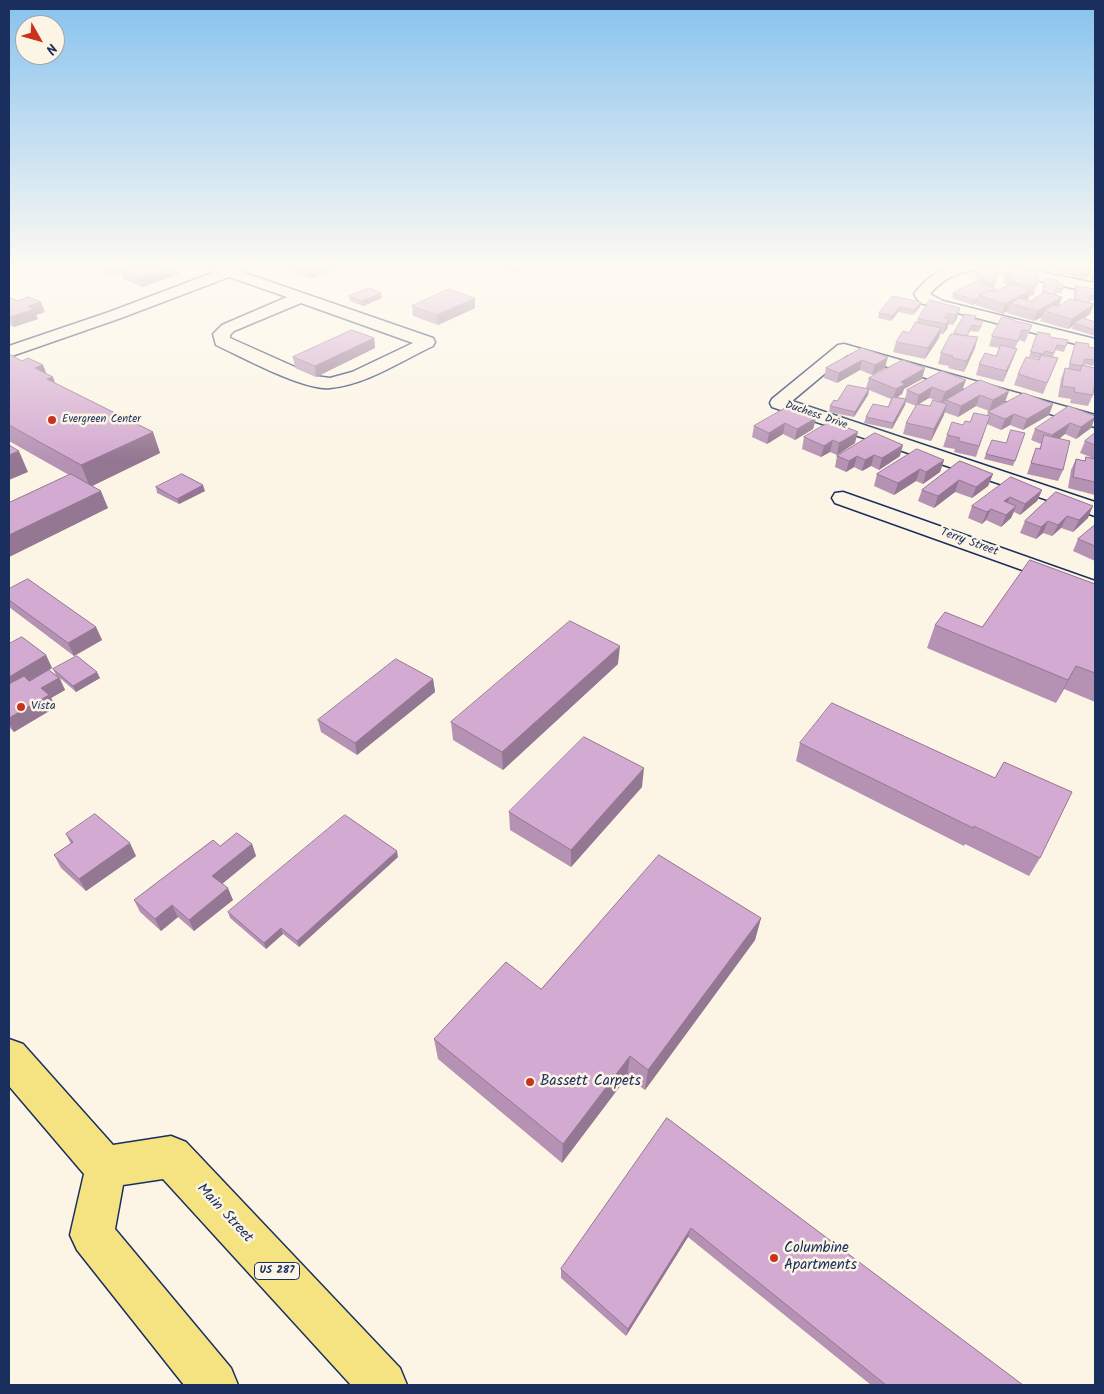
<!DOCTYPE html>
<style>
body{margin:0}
#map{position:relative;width:1104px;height:1394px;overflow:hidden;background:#fcf5e5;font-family:Kalam,sans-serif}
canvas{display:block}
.frame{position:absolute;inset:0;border:10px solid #1b2f5e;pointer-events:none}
.north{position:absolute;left:15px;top:15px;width:50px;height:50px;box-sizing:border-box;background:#fcf5e5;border:1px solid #a2a6af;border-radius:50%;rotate:128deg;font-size:14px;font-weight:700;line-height:20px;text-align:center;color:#1b2f5e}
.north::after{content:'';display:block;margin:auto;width:18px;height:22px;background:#c8321e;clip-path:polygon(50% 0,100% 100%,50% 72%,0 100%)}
</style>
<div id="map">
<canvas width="1104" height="1394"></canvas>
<div class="frame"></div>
<div class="north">N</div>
</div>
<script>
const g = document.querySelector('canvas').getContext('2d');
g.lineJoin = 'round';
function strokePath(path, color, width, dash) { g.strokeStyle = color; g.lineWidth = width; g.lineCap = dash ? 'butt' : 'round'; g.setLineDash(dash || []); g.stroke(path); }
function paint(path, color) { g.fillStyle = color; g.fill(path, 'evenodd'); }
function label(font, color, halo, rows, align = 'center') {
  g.font = font + ' Kalam,sans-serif'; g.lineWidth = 5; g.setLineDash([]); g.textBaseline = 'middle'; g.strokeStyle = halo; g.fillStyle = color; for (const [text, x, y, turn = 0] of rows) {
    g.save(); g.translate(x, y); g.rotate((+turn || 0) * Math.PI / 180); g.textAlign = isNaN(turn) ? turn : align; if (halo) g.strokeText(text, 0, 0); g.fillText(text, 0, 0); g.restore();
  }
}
const minor = new Path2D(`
 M222,265L228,267L253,265L251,268L242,272L433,338L435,342L433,346C401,361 366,385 330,388C304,391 242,357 216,345L213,334L222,325L287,297L229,277L121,318L9,357V346L109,312L215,272L214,269L216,266ZM301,303L413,343L352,372L330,378L315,376L230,338V335L234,331Z
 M955,265H1006L1095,283V293L986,269C963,270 945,276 930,294L943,301L1095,339V349L920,303L914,294C924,280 938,270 955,265Z
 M844,344L1095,415V427L847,355L792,401L1095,502V516L772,407L770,403L772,399L838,345Z
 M843,492L1095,581V596L835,503L832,498L835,493Z`);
const trunk = new Path2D(`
 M9,1039L23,1044L113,1145L171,1136L186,1142L400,1368L407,1385H351L163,1179L123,1185L115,1229L231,1368L238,1385H184L77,1250L70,1235L84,1174L9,1086Z`);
const wall = new Path2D(`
 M95,265H176L179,274L142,287L123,279L121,273L114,276L96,268Z
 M282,265H332L333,270L312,278L283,268Z
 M490,265H532L515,273L490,266Z
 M1027,265H1095V281L1090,280L1092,275L1084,279L1054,271L1055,268L1049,271Z
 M1007,266L1036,287L1033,296H1029L1027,300L1030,301L1042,294L1043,283L1045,278L1057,283L1063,289L1061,294L1055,293V295L1062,297L1059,306L1074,299V291L1076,286L1095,296L1093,301L1089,300V303L1094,304L1090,314L1084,318L1095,322V336L1072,329L1073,326L1068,329L1040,321L1042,317L1034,321L1007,313L1008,311L1002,314L976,305L977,303L973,305L952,298L953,293L976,283L978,277L974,276L975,271L1000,267L994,288L995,291L1006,286L1007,284L1003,283Z
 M349,296L382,298L363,306L350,301Z
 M893,296L920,307L913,315L898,312L891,321L878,318L879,313Z
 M9,297L45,312L36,315L38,319L14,327L9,325Z
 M475,298V308L438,325L413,316L412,306Z
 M960,308L957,318L953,325L948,324L947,329L943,334H940L939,338L925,359L893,352L896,342L909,333L917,323L918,319Z
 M965,314L976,316L975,319L982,326L978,332L970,331L967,336L975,348L964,372L948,368L949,366L938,364L941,353L954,334Z
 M1015,321L1032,325L1025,342L1019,340L1015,348L1017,349L1013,359L1003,382L976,375L979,364L996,356L999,348L989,346L992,336Z
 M1038,332L1050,337L1066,346L1064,352L1055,350L1053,357L1058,358L1043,394L1014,385L1018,374L1039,359L1029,357Z
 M374,338L375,348L316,377L295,368L293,357Z
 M1076,342L1088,347L1095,348V361L1093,366L1084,364L1083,366L1093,395L1088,406L1070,403L1071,399L1058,397L1061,379L1065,368L1068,369Z
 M862,348L885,368L872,375L860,370L837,383L824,378L826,368Z
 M9,354L22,361L43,365L46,373L55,383L153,432L160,453L92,486L108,508L9,557V503L69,475L9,441Z
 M942,371L962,390L1009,391L1005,402L989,411L976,406L958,417L944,412L931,441L903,434L906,423L916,406L906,402L905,405L892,429L864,423L866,417L888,407L891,399L869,390L868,395L854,417L829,412L830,406L837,401L866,388L869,378L922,379L904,389L902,394L897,397L905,399L907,390ZM929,398L938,401L930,406L918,404Z
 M1053,404L1049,415L1023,430L1010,425L1001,430L987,424L976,457L954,452L955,449L943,447L947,435L963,425L987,416L988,412Z
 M1095,416V418L1091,428L1076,439L1065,434L1059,439L1063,470L1058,481L1027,474L1036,448L1039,449L1041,444L1031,440L1035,429Z
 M816,418L813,429L795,440L783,434L767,444L752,437L754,426Z
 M875,433L900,456L879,470L871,466L862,471L854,467L846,472L835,467L837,456Z
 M1025,433L1013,466L984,459L986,454Z
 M1095,433V495L1068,488L1071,470L1076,459L1085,461L1086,457L1093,458L1080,453L1085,441Z
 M804,437L855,443L837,455L830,452L821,457L802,449Z
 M944,460L940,472L923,484L916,481L894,495L874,486L877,474Z
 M960,461L993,474L988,486L972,498L955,492L934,508L918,501L922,490Z
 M156,487L205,491L179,504L157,493Z
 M1042,490L1037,501L1020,515L1014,512L1011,518L1001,527L986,520L982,524L968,518L972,506Z
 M1056,492L1088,518L1073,532L1061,528L1052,536L1043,533L1036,539L1020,533L1025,521Z
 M1095,525V561L1073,551L1078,539Z
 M1095,584V702L1064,689L1056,703L927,648L935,625L982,627Z
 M9,589L96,627L102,640L74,656L9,607Z
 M9,644L46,655L52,668L49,670L56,675L53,669L100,678L76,692L60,678L65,690L51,698L56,707L14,732L9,727Z
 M618,664L503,770L453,740L451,722Z
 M433,679L435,692L357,755L321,732L318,720Z
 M800,743L1040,858L1029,876L965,844L964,846L796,761Z
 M642,787L571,867L510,830L509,812Z
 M66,834L136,856L86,891L61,868L54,855L71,844Z
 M252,844L256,856L222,884L233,900L194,931L178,917L161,931L140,912L134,900L220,846Z
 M398,857L299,947L283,934L266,949L230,918L228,912Z
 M761,918L755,940L645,1090L627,1077L562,1163L438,1059L434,1039L541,989Z
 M667,1118L1023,1385H871L688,1237L626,1336L561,1278V1269Z`);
const shadedWall = new Path2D(`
 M116,265H147L120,269L121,273L114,276L112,266Z
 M174,265H176L179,274L142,287L140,277Z
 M320,265H332L333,270L312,278L310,269Z
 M515,265H532L515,273Z
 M1051,265H1056L1055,268L1049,271Z
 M1095,266V271L1094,270L1092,275L1084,279L1087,270Z
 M1031,290L1028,300L1018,305L1010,303L1008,311L1002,314L1005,304Z
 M381,293L382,298L363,306L362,301Z
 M1062,297L1058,307L1044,311L1042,317L1034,321L1037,311Z
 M475,298V308L438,325L437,315Z
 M979,298L977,303L973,305L974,300Z
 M41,302L45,312L36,315L38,319L14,327L10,317L28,306Z
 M921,302L920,307L913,315L915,310Z
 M1094,304L1090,314L1075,324L1074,323L1073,326L1068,329L1072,319Z
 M900,307L898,312L891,321L892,316Z
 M960,308L957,318L953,325L956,315Z
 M950,319L947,329L943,334L946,324Z
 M941,328L939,338L925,359L928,348Z
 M978,337L975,348L964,372L967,361Z
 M374,338L375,348L316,377L315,366Z
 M1017,349L1013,359L1003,382L1006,371Z
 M888,357L885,368L872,375L875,365Z
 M862,360L860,370L837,383L839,373Z
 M43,365L48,378L53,377L60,397L35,368Z
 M925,368L922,379L904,389L902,394L893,400L896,389L901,382Z
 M966,380L962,391L941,403L945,392Z
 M932,387L929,398L916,406L919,395Z
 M869,389L868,395L854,417L855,412Z
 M1009,391L1005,402L989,411L993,400Z
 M980,395L976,406L958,417L961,406Z
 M906,399L905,405L892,429L893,423Z
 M947,404L944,415L931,441L934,429Z
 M1053,404L1049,415L1023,430L1027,419Z
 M1014,414L1010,425L1001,430L1005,419Z
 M1095,417L1091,428L1076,439L1081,427Z
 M816,418L813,429L795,440L797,429Z
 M785,423L783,434L767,444L769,433Z
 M1070,423L1065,434L1048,447L1052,435Z
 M153,432L160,453L90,487L81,465Z
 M858,432L855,443L837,455L839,443Z
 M833,440L830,452L821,457L824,446Z
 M903,445L900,456L879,470L882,458Z
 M19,451L28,472L9,480V455Z
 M874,455L871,466L862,471L865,460Z
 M857,456L854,467L846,472L849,461Z
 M944,460L940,472L923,484L926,472Z
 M920,469L916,481L894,495L898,483Z
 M993,474L988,486L972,498L976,487Z
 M959,480L955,492L934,508L938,496Z
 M203,485L205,491L179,504L177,499Z
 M1042,490L1037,501L1020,515L1025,504Z
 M101,491L108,508L9,557V535Z
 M1010,497L1005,509L1000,513L1004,501Z
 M1016,506L1011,518L1001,527L1006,515Z
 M1093,506L1088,518L1073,532L1079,520Z
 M991,509L986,520L982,524L987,512Z
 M1067,516L1061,528L1052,536L1058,525Z
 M1048,521L1043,533L1036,539L1041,527Z
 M96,627L102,640L74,656L68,643Z
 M620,646L618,664L503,770L502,752Z
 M46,655L52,668L9,693V677Z
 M1076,666L1064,689L1056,703L1068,680Z
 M97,672L100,678L76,692L73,686Z
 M59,678L65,690L51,698L56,707L14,732L9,723V718L41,688Z
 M433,679L435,692L357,755L355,743Z
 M644,768L642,787L571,867V850Z
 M130,843L136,856L86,891L79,879Z
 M252,844L256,856L217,888L212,876Z
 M397,851L398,857L299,947L297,941Z
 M228,888L233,900L194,931L189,920Z
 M172,905L178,917L161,931L155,919Z
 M761,918L755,940L645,1090L648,1070Z
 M281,928L283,934L266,949L264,943Z
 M630,1056L627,1077L562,1163L563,1144Z
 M691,1228L688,1237L626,1336L628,1329Z`);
const building = new Path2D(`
 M133,265H174L140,277L120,269Z
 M299,265H320L310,269Z
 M1070,265H1095V266L1087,270Z
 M977,266L1000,267L995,284L982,282L983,279L977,278L979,272L975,271Z
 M1007,266L1039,272L1036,287L1014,283L1015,279L1009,278L1010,274H1006Z
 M1045,278L1057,280V283L1063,284V289L1056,288L1055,295L1045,292L1043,293Z
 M975,282L996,289L991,291H989L979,295V298L974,300L953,293Z
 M1011,284L1031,290L1005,304L979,295L989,291L993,292Z
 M1076,286L1095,289V296L1090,295L1089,303L1076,300Z
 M369,288L381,293L362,301L349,296Z
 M449,289L475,298L437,315L412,306Z
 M1045,292L1062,297L1037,311L1010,303L1019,298L1030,301Z
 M893,296L921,302L915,310L900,307L892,316L879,313Z
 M9,297L17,301L28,297L41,302L28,306L34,309L10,317H9Z
 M1070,299L1094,304L1072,319L1044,311L1053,305L1057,307Z
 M930,300L960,308L956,315L947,314L945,318L950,319L946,324L918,319Z
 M965,314L976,316L974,319L983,321L980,327L972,325L967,336L954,333Z
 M1002,317L1015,320L1014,321L1032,325L1029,331L1022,330L1018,341L992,336Z
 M1083,318L1095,322V330L1074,323Z
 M916,322L941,328L928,348L896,342L903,331L909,333Z
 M352,330L374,338L315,366L293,357Z
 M1038,332L1050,334V337L1068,340L1066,346L1057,345L1054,353L1045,351L1044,354L1031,352Z
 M951,334L978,337L967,361L952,358L953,356L941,353Z
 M1076,342L1089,344L1088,347L1095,348V360L1085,359L1083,366L1082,365V366L1070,364Z
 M1001,345L1017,349L1006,371L979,364L985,353L996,356Z
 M862,348L888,357L875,365L862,360L839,373L826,368Z
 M9,354L22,361L28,358L43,365L35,368L53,377L47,379L153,432L81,465L9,425Z
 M1041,355L1058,358L1047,383L1018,374L1026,357L1039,360Z
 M903,360L925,368L901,382L905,384L896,389L869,378Z
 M1082,365L1095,368V380L1093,395L1074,392L1075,388L1062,386L1065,368L1080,371Z
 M942,371L966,380L945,392L932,387L919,395L907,390Z
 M980,380L1009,391L993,400L980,395L961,406L946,400Z
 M848,385L869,389L855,412L830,406L834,400L837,401Z
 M1024,393L1053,404L1027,419L1014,414L1005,419L988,412Z
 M893,397L906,399L893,423L866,417L873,404L888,407Z
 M933,400L947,404L934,429L906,423L917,404L930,406Z
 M789,406L816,418L797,429L785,423L769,433L754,426Z
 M1069,406L1095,416V417L1081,427L1070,423L1052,435L1035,429Z
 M974,413L990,416L979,446L958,441L960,438L947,435L952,422L963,425L965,421L970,422Z
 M831,421L858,432L839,443L833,440L824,446L804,437Z
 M1011,430L1025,433L1015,461L986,454L992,440L1006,443Z
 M875,433L903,445L882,458L874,455L865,460L857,456L849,461L837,456Z
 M1095,433V445L1085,441Z
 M1044,435L1070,441L1063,470L1031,463L1036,448L1040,449Z
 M9,445L19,451L9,455Z
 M917,449L944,460L926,472L920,469L898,483L877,474Z
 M1086,457L1095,459V458V482L1073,477L1076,459L1085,461Z
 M960,461L993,474L976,487L959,480L938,496L922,490Z
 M71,474L101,491L9,535V503Z
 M182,474L203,485L177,499L156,487Z
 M1011,477L1042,490L1025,504L1010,497L1004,501L1016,506L1006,515L991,509L987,512L972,506Z
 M1056,492L1093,506L1079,520L1067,516L1058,525L1048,521L1041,527L1025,521Z
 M1095,525V546L1078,539Z
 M1030,560L1095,584V673L1076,666L1068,680L935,625L945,612L982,627Z
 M28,579L96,627L68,643L9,600V589Z
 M570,621L620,646L502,752L451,722Z
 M22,637L46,655L9,677V644Z
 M77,656L97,672L73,686L53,669Z
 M396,659L433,679L355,743L318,720Z
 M49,670L59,678L41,688L49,695L9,718V684L24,676L29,681Z
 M832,703L995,778L1004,762L1072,792L1040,858L974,826L973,828L800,743Z
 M584,737L644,768L571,850L509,812Z
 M95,814L130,843L79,879L54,855L73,842L66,834Z
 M345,815L397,851L297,941L281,928L264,943L228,912Z
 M237,833L252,844L212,876L228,888L189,920L172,905L155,919L134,900L213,840L220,846Z
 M659,855L761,918L648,1070L630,1056L563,1144L434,1039L506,962L541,989Z
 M667,1118L1023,1385H886L691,1228L628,1329L561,1269Z`);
const markers = [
 [52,420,5,"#c8321e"],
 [21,707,5,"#c8321e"],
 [530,1082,5,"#c8321e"],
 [774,1258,5,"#c8321e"]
];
const farStreetnames = [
 ["Duchess Drive",816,416,19]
];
const farPoinames = [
 ["Evergreen Center",62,420]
];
const shields = [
 [277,1271,45]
];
const shieldNames = [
 ["US 287",277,1271]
];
const streetNames = [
 ["Terry Street",969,543,20]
];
const poiNames = [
 ["Vista",31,707]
];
const nearPoinames = [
 ["Bassett Carpets",540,1082],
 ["Columbine",784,1249],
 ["Apartments",784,1266]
];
const nearStreetnames = [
 ["Main Street",224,1214,47]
];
strokePath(minor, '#1b2f5e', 3);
strokePath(trunk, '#1b2f5e', 3);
paint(minor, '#fcf5e5');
paint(trunk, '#f5e382');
paint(wall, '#b592b4');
paint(shadedWall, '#947792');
paint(building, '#d3aad1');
strokePath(building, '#947792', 1);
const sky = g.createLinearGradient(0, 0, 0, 460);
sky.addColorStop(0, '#87c2ee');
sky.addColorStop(0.58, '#fefaf3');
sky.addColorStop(1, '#fefaf300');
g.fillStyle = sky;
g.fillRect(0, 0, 1104, 460);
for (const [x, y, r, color] of markers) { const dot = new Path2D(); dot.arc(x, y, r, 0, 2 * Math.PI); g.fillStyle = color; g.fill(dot); strokePath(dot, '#fcf5e5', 2); }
label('11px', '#1b2f5e', '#fcf5e5', farStreetnames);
label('11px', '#1b2f5e', '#fcf5e5', farPoinames, 'left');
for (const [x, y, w] of shields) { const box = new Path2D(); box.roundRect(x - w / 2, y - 8.5, w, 17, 4); g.fillStyle = '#fcf5e5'; g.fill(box); strokePath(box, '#1b2f5e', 1); }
label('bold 11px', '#1b2f5e', null, shieldNames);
label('12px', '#1b2f5e', '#fcf5e5', streetNames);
label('12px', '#1b2f5e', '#fcf5e5', poiNames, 'left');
label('15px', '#1b2f5e', '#fcf5e5', nearPoinames, 'left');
label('15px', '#1b2f5e', '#fcf5e5', nearStreetnames);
</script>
